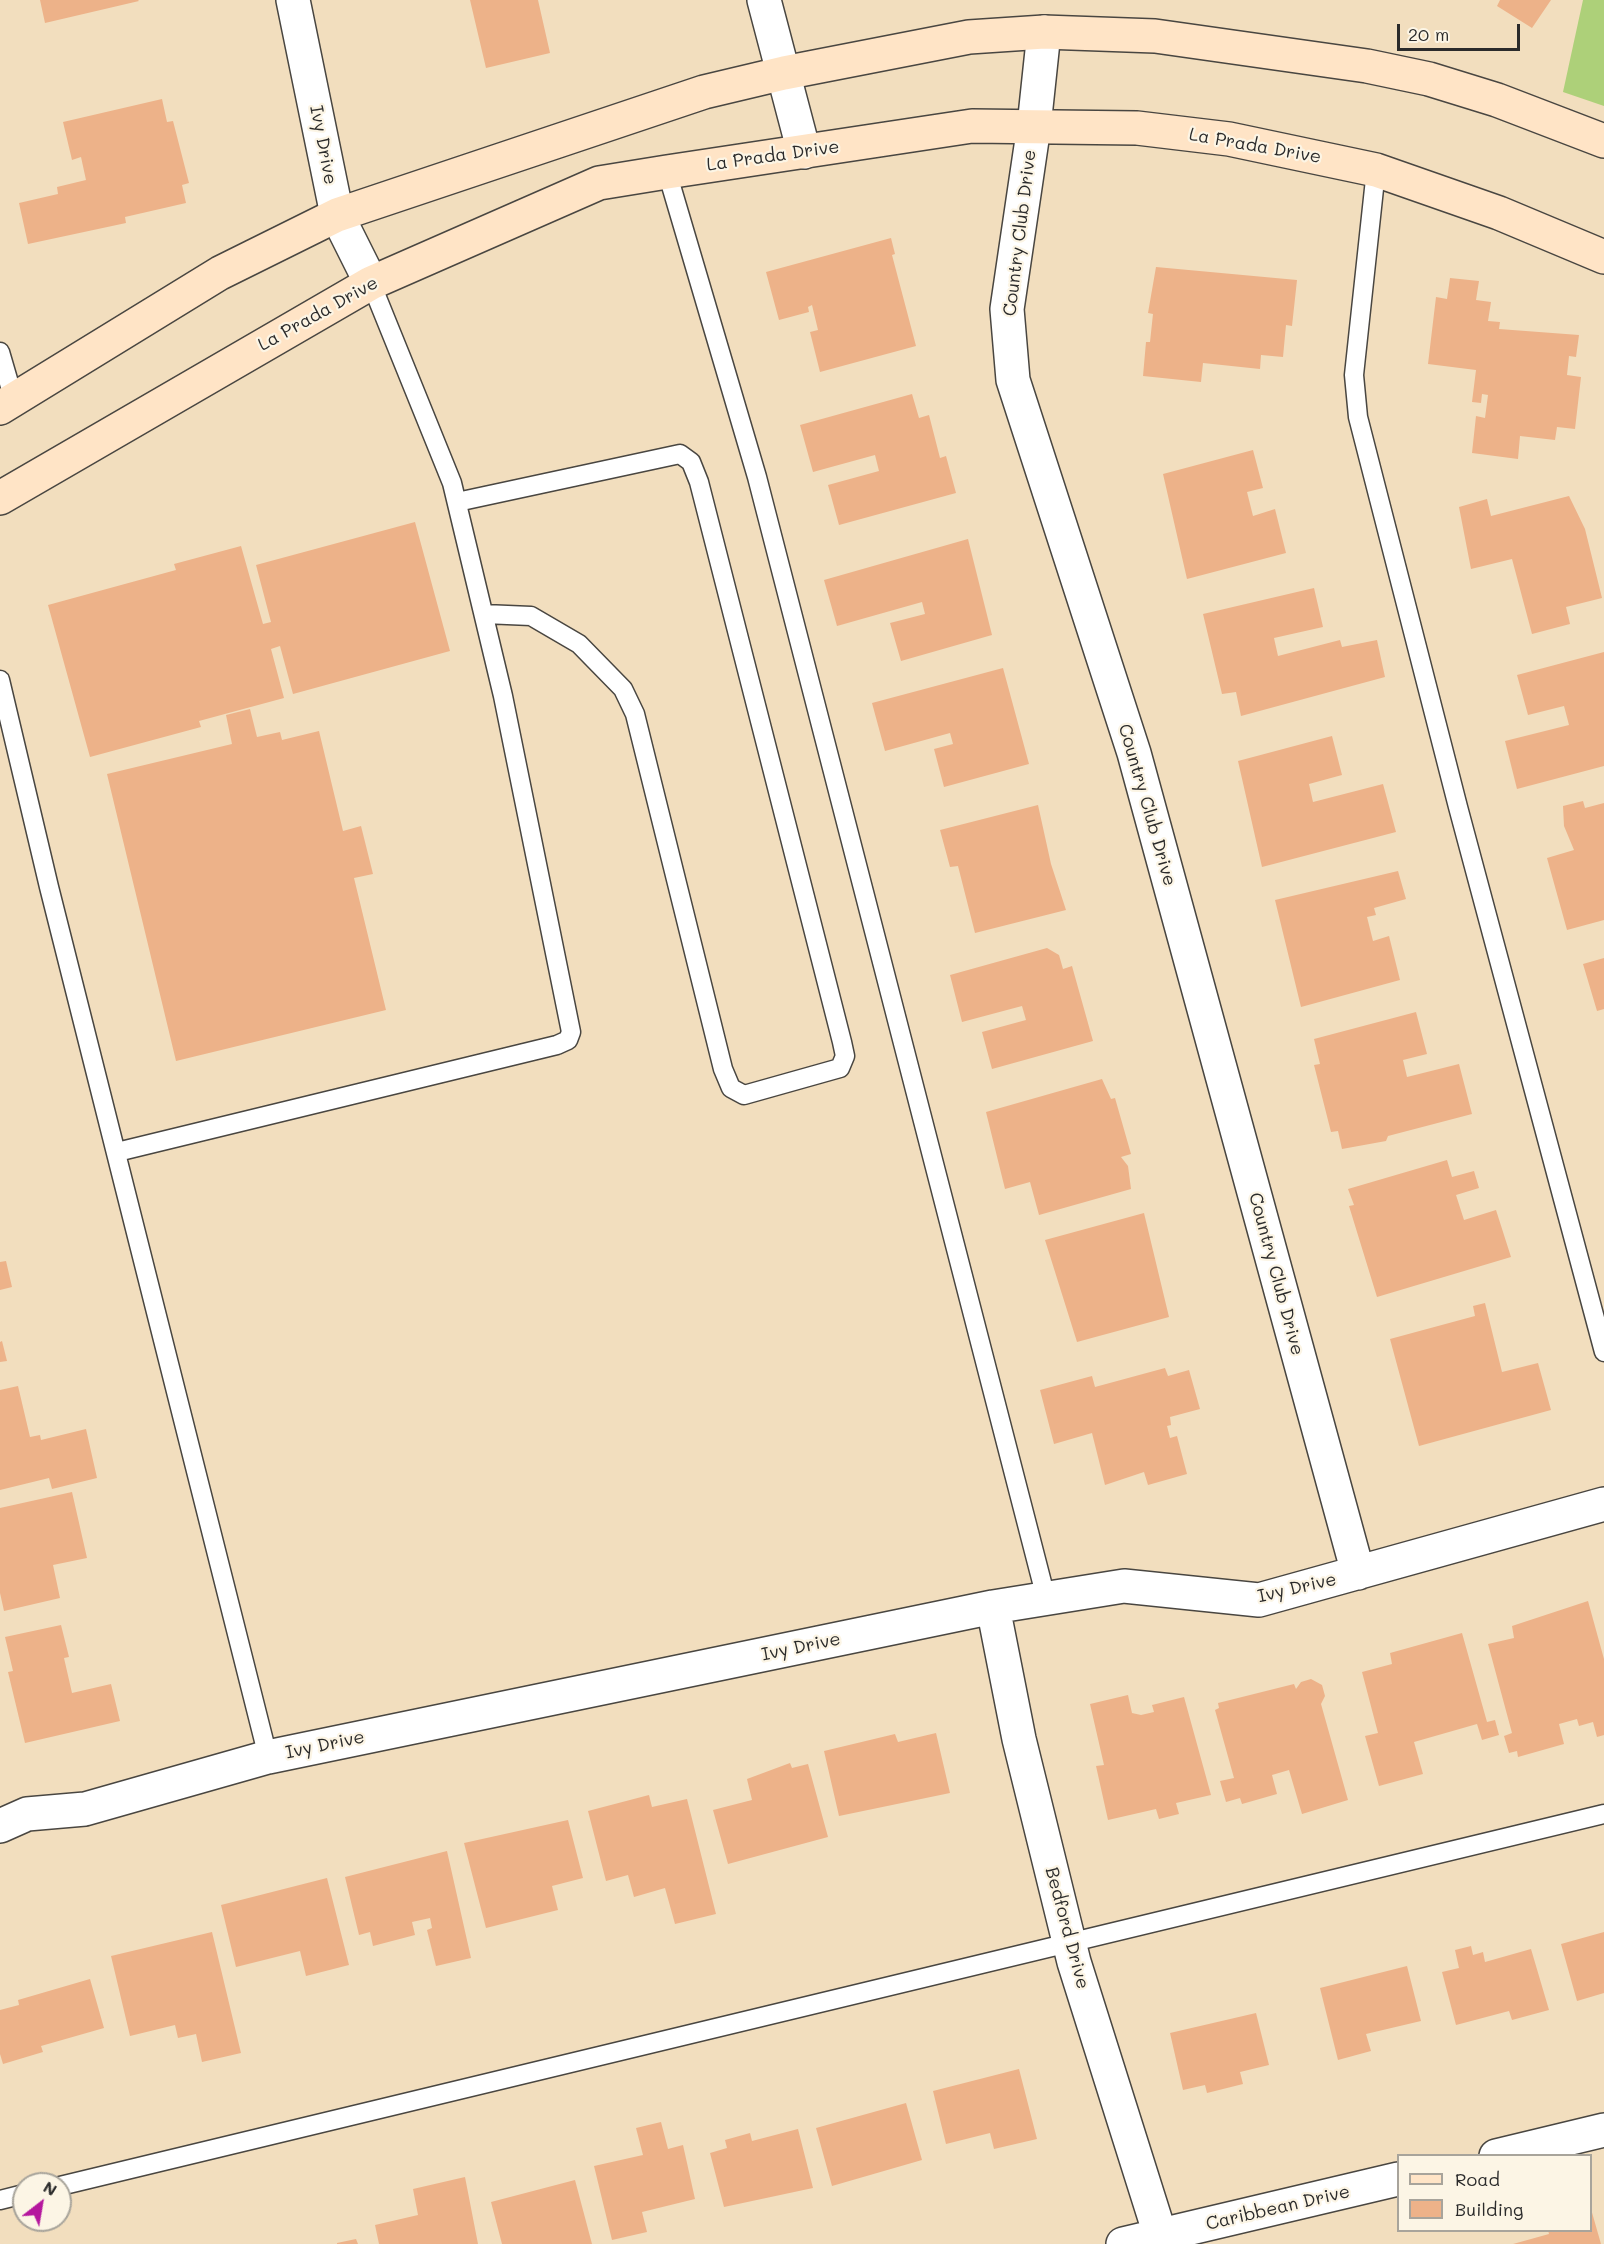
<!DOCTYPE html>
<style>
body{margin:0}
#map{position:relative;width:1604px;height:2244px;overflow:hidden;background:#f2debe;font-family:Mali,sans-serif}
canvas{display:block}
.legend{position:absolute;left:1397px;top:2154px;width:195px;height:78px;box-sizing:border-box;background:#fcf5e5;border:2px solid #a8a49b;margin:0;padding:8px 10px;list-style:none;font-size:18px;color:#2b2b2b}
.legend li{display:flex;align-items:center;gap:12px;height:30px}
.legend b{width:30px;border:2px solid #a8a49b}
.north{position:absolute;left:12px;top:2172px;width:60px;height:60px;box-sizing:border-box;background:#fcf5e5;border:2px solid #a8a49b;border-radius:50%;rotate:31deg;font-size:16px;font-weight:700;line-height:24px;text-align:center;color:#2b2b2b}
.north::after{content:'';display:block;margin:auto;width:21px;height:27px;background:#b5179e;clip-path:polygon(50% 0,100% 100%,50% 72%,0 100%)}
.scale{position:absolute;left:1397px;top:24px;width:123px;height:27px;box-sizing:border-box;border:3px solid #2b2b2b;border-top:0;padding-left:8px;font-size:18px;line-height:21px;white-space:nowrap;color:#2b2b2b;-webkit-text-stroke:4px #fcf5e5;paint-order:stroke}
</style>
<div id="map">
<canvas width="1604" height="2244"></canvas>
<ul class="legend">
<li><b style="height:8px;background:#ffe4c6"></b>Road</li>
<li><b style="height:16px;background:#edb289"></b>Building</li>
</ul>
<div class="north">N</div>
<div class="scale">20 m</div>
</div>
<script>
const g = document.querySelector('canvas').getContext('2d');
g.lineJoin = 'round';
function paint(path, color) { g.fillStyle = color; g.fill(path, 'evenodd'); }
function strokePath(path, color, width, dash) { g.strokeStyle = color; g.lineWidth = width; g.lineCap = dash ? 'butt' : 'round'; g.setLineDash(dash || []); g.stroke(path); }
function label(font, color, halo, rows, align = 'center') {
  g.font = font + ' Mali,sans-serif'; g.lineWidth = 4.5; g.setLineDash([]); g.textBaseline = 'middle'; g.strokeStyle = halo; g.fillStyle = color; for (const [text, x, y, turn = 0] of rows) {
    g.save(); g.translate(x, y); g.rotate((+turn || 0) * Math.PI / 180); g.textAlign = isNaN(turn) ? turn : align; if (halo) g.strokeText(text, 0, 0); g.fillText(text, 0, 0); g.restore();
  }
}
const green = new Path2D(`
 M1583,0H1604V106L1563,92Z`);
const building = new Path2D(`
 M40,0H138L139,1L45,23Z
 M470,0H538L550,53L486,68Z
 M1500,0H1551L1532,28L1497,6Z
 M162,99L167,122L173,121L189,183L182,185L186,203L125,217L126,223L28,244L19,203L58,194L57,187L86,180L81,157L72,160L63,122Z
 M891,238L895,254L892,255L916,346L820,372L810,332L818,330L812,305L808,307L809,312L779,320L766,272Z
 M1156,267L1297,280L1292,326L1286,325L1283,357L1261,355L1260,369L1203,363L1201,382L1143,376L1146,342H1150L1153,314L1148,313Z
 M1450,278L1479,281L1476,300L1491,302L1488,321L1500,322L1499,329L1579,335L1576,357L1569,356L1567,375L1581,377L1575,429L1557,427L1555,440L1520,436L1518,459L1472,453L1476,416L1485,418L1488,395L1482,394L1481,403L1472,402L1476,370L1428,364L1436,297L1447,299Z
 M912,394L919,418L929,415L940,458L946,456L956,493L839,525L828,485L879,471L875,455L813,472L800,425Z
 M1253,450L1263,488L1247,492L1253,516L1275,509L1286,553L1187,579L1163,474Z
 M1569,496L1585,529L1602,598L1566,607L1570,624L1532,634L1512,559L1471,569L1459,507L1487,499L1491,516Z
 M415,522L450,651L293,694L280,646L271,649L284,698L199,721L201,727L90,757L48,605L176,570L174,564L241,546L263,624L271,622L256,565Z
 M968,539L992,635L901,661L890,623L925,614L922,602L837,626L824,580Z
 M1314,588L1323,627L1274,638L1278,656L1340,640L1342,647L1377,640L1385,677L1241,716L1236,692L1222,694L1203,614Z
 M1604,652V766L1517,789L1505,741L1569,725L1564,706L1528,715L1517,675Z
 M1003,668L1029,764L944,787L934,749L953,744L950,733L885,751L872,703Z
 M250,709L257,737L280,732L282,740L319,731L343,831L361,826L373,874L354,878L386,1010L176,1061L107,774L232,744L226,715Z
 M1332,736L1342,775L1309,784L1313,802L1383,784L1396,832L1262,867L1238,761Z
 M1583,801L1585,808L1604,803V920L1567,930L1547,858L1574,850L1564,826L1563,806Z
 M1038,805L1051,864L1066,910L975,933L958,866L950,867L940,830Z
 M1398,871L1406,899L1374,908L1376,915L1367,917L1373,941L1389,936L1400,980L1301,1007L1275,900Z
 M1047,948L1059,955L1063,969L1072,966L1093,1041L992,1069L982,1032L1026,1020L1022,1006L962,1022L950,975Z
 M1604,958V1009L1597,1011L1583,964Z
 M1416,1012L1427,1054L1403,1060L1407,1077L1459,1064L1472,1114L1388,1136L1386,1141L1342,1149L1338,1131L1331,1132L1314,1065L1320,1064L1314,1039Z
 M1102,1079L1111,1099L1115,1098L1131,1154L1121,1157L1128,1166L1131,1189L1039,1215L1030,1182L1005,1189L986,1112Z
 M1447,1160L1452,1177L1474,1171L1479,1188L1456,1195L1464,1220L1496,1210L1511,1257L1377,1297L1349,1206L1354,1205L1348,1189Z
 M1144,1213L1169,1317L1077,1342L1045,1240Z
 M6,1261L12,1287L0,1290V1262Z
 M1485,1303L1502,1372L1538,1363L1551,1410L1419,1446L1390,1339L1475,1316L1473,1306Z
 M2,1341L7,1361L0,1362V1342Z
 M1165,1368L1168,1376L1189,1370L1200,1409L1170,1417L1171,1425L1167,1426L1170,1438L1177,1436L1187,1474L1148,1485L1144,1472L1105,1485L1092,1433L1054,1444L1040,1390L1092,1376L1095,1387Z
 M18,1386L30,1437L40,1435L41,1440L86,1429L97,1478L52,1489L49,1478L0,1490V1390Z
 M72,1492L87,1558L53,1565L60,1598L4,1611L0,1593V1508Z
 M1588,1601L1604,1659V1735L1597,1737L1593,1722L1579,1726L1577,1719L1559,1724L1564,1744L1518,1757L1517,1751L1509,1753L1504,1736L1512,1733L1488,1644L1514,1638L1512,1626Z
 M61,1625L69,1657L64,1658L72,1693L111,1684L120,1721L25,1743L8,1672L13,1671L5,1637Z
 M1462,1633L1487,1722L1495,1720L1499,1735L1482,1740L1477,1724L1414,1742L1423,1774L1379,1786L1365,1736L1378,1733L1362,1672L1392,1664L1390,1653Z
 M1311,1679L1322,1685L1325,1696L1321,1704L1348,1800L1302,1814L1289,1770L1272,1775L1277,1794L1242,1804L1240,1798L1226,1802L1220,1781L1234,1778L1215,1710L1219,1708L1218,1703L1294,1684L1296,1689L1301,1682Z
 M1128,1695L1132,1713L1141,1715L1154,1712L1152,1705L1184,1697L1211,1795L1176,1803L1179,1814L1159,1819L1156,1809L1108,1820L1096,1766L1104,1765L1090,1704Z
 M936,1733L950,1793L839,1816L824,1751L895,1734L898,1742Z
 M790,1763L792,1768L808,1764L828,1837L728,1864L713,1810L752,1800L747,1779Z
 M649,1795L652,1807L687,1799L716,1914L675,1924L665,1888L634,1897L628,1875L606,1881L588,1811Z
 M568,1820L583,1878L552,1886L558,1910L486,1928L464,1843Z
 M447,1851L471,1958L436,1966L427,1930L432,1928L430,1918L412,1922L415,1935L373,1946L370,1932L359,1935L345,1877Z
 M327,1878L349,1965L306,1976L300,1951L236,1967L221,1905Z
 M212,1932L241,2053L202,2062L196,2034L178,2038L175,2025L130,2036L111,1956Z
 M1604,1932V1993L1577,2001L1561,1944Z
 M1471,1946L1473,1955L1483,1952L1485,1962L1531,1949L1549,2010L1512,2020L1509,2011L1456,2025L1442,1972L1459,1968L1455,1950Z
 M1407,1966L1421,2021L1366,2034L1371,2051L1338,2060L1320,1988Z
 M90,1979L104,2028L41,2046L43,2052L3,2064L0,2054V2010L19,2005L18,2000Z
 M1256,2013L1269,2065L1240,2072L1243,2084L1207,2093L1205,2085L1183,2090L1170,2033Z
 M1019,2069L1037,2139L994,2149L990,2133L946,2144L933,2091Z
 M906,2103L922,2160L832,2186L816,2128Z
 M661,2122L668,2149L683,2145L695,2199L642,2212L647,2232L612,2240L594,2166L643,2155L636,2128Z
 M798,2129L813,2188L724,2207L710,2153L727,2148L725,2140L750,2133L752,2141Z
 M465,2177L478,2244H379L375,2225L418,2215L413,2189Z
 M575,2180L592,2244H502L491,2202Z
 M1591,2209L1601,2244H1513L1549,2234L1548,2230H1590Z
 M356,2239L358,2244H337V2243Z`);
const service = new Path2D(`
 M1376,170L1354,375L1358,417L1458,807L1604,1352
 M667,172L757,477L1046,1598
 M0,352L14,400
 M457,502L680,454L691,462L699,482L842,1042L845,1056L840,1068L744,1095L731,1088L723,1069L635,714L623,689L579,644L531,616L484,614
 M0,680L49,887L268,1757
 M117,1152L557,1045L568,1040L571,1032L503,696L452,483L371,283
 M60,2186L1604,1814
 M0,2200L24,2194`);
const minor = new Path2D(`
 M293,0L337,215L371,283
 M1044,32L1034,126L1007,309L1013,380L1134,753L1358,1573
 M993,1607L1019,1739L1074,1962L1163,2244
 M0,1826L27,1814L85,1809L268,1757L993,1607L1124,1586L1259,1600L1604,1504
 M1496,2156L1604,2130
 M1123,2244L1398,2179`);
const tertiary = new Path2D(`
 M764,0L804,152`);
const secondary = new Path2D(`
 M0,408L220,273L337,215L704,92L784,73L969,37L1044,32L1155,36L1367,66L1429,79L1497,100L1604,141
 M0,498L371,283L599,183L667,172L972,126L1137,128L1229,139L1376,170L1499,213L1604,257`);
const streetNames = [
 ["Ivy Drive",323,145,79],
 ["La Prada Drive",1255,146,10],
 ["La Prada Drive",773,156,-8],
 ["Country Club Drive",1020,233,-83],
 ["La Prada Drive",318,314,-29],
 ["Country Club Drive",1147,805,74],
 ["Country Club Drive",1276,1274,75],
 ["Ivy Drive",1297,1588,-13],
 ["Ivy Drive",801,1647,-12],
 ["Ivy Drive",325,1745,-12],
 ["Bedford Drive",1067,1928,75],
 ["Caribbean Drive",1278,2208,-13]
];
paint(green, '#add079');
paint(building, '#edb289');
strokePath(service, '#494641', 21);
strokePath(minor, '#494641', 36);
strokePath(tertiary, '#494641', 36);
strokePath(secondary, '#494641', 36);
strokePath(service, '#fff', 18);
strokePath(minor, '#fff', 33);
strokePath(tertiary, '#fff', 33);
strokePath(secondary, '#ffe4c6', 33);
label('18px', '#2b2b2b', '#fcf5e5', streetNames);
</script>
